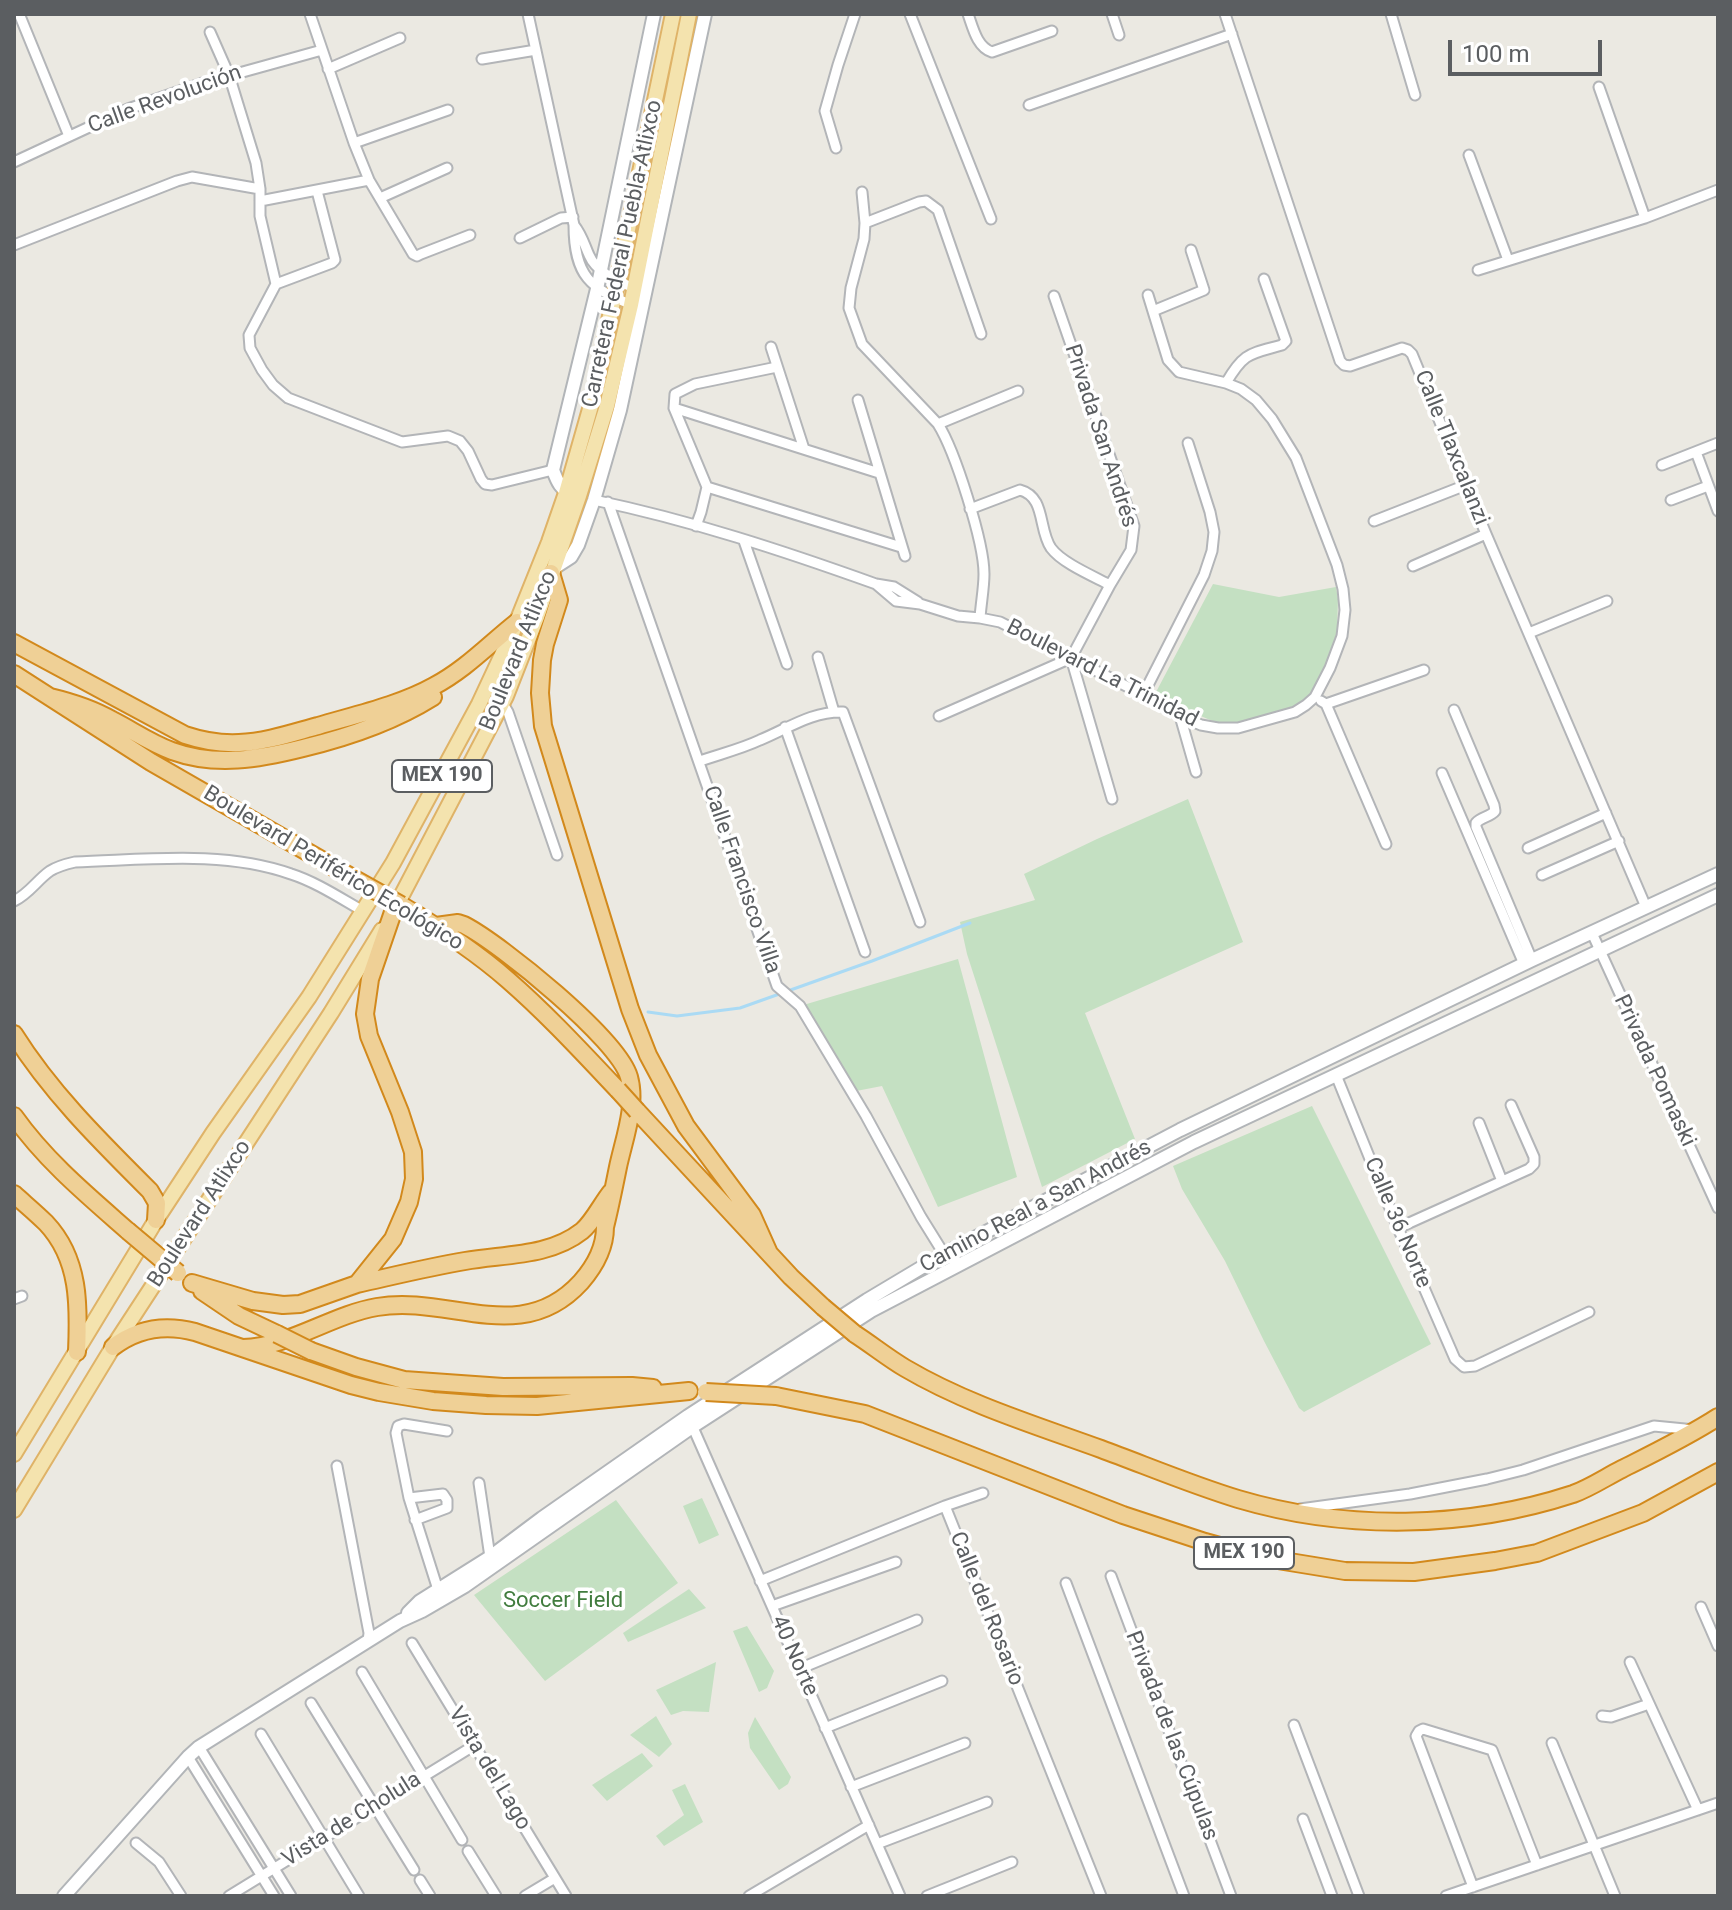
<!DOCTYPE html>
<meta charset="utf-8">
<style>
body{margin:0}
#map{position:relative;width:1732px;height:1910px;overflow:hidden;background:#ebe9e2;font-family:Roboto,sans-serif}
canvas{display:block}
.frame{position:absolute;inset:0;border:16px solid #5b5e61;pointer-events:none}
.scale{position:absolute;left:1448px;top:40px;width:154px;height:36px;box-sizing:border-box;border:4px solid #5b5e61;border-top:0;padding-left:10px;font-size:24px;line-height:28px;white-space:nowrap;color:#5b5e61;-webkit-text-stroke:6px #fff;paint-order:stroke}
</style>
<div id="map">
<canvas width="1732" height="1910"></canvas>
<div class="frame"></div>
<div class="scale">100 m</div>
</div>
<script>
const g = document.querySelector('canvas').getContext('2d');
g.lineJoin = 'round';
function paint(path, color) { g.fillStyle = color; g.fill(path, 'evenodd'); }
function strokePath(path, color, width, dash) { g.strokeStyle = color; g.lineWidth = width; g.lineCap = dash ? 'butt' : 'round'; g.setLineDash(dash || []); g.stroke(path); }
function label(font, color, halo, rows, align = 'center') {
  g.font = font + ' Roboto,sans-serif'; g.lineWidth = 7; g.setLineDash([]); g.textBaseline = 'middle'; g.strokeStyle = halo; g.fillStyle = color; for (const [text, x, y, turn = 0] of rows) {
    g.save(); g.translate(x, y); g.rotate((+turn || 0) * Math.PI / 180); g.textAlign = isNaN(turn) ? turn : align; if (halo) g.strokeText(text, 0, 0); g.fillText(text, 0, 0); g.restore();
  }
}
const green = new Path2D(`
 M1213,584L1279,597L1336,587L1338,599L1337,632L1325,666L1308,699L1298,707L1239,724L1215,722L1179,707L1155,694Z
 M1188,799L1243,942L1085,1013L1135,1139L1042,1187L967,954L960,922L1035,900L1024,874L1097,839Z
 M958,959L1017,1177L938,1207L882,1086L851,1092L800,1006Z
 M1312,1106L1431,1344L1304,1412L1299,1408L1264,1341L1225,1261L1182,1189L1173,1166Z
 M702,1498L719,1535L699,1544L683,1506Z
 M616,1500L678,1583L545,1681L474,1595Z
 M689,1589L706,1608L628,1642L623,1633Z
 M747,1626L774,1671L767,1688L759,1692L733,1631Z
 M716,1662L709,1712L683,1711L671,1715L656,1690Z
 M656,1716L672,1744L659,1757L630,1735Z
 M755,1717L791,1777L788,1784L779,1790L750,1748L748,1733Z
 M642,1753L653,1766L607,1801L592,1785Z
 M685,1784L703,1822L664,1846L656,1836L684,1815L672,1790Z`);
const stream = new Path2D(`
 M648,1012L677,1016L740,1008L872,961L970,923`);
const street = new Path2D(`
 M310,14L354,143L369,180L413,254L417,256L421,254L470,235
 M528,14L574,225C574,276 590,289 635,306
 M910,14L991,219
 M968,14C973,28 977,47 992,52L1052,31
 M1112,14L1119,35
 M1225,14L1340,361L1344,365L1350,366L1402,348L1408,350L1412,354L1486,534L1646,907
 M1391,14L1415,95
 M20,16L69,136
 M210,32L229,75L256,163L260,189V216L276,284L249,335L250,348L262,370L273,385L288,398L402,442L448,436L460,441L468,451L481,479L485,484L492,485L553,470
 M482,59L536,50
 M328,69L400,38
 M1599,87L1645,218
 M1029,105L1232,34
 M354,143L448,110
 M836,148L825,111L838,65L855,14
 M1469,155L1508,260
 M14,162L128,109L203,83L322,50
 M862,192L865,223L864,239L851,288L849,308L862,344L938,424C955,451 984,542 984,574C984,588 981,603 980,618
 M380,198L447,168
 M260,201L369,180
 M865,223L919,202L926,201L938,210L981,334
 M574,225C582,235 584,244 589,255C597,274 621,282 638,290
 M520,238L561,218L573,217
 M14,245L177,181L192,177L260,189
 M1478,270L1645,218L1718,190
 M276,284L332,263L335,260L317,191
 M1054,296L1134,526L1131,550L1110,585L1071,658
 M1153,311L1204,290L1191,250
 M771,347L804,449
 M1226,383C1244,352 1250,354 1282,345L1286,341L1264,279
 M858,400L905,556
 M674,408L879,473
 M938,424L1018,391
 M1696,452L1718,511
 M1662,465L1718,443
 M707,487L901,547
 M594,500C690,520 784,551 876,584L894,587L918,602
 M1671,500L1708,486
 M608,502L777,986L800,1006L866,1116L921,1217L944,1254L961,1264
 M970,509L1020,490C1046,497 1038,529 1051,548C1062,563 1093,576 1110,585
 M1374,521L1466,485
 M696,526L701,512L707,487L674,408L675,394L695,384L777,367
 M744,541L787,664
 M1413,566L1486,534
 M876,584L896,601L920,604L958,616L980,618L1000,622L1130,688L1180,716L1201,725L1218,728H1238L1295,712L1306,705L1315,697L1330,668L1342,636L1345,610L1343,589L1337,565L1296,458L1272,419L1256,400L1241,389L1226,383L1179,372L1168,360L1148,295
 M1529,633L1607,601
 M818,657L834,712
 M1071,658L1112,799
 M1143,695L1204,575L1212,551L1214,532L1210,512L1188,443
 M1321,701L1326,704L1424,670
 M502,702L508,712L557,855
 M1326,704L1386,844
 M1454,710L1494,805L1495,811C1490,817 1481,817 1476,823V827L1532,960
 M939,716L1071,658
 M1180,716L1196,772
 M785,727L865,952
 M700,761C720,754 741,749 760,740C787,729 812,711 843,712L920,922
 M1442,773L1524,964
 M1528,848L1606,813
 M1542,875L1619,841
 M14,901C29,894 37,880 50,871C58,866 66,864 75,862C146,860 223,850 291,874C316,882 340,898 363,911
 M1592,933L1718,1208
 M1336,1075L1398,1228L1455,1359L1464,1367L1475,1366L1589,1312
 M1479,1123L1502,1181
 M1398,1228L1529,1169L1534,1164V1157L1511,1105
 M14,1299L22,1296
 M691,1423L900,1896
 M337,1466L369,1633L368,1641
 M479,1483L490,1557
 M409,1498L443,1494L447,1500V1508L415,1520
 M945,1506L1101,1896
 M1300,1509L1410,1494L1487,1479L1523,1470L1654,1426L1695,1430
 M1111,1576L1231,1896
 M760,1581L945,1506L983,1493
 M1066,1583L1184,1896
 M439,1593L409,1498L396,1433L398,1426L404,1424L447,1431
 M772,1606L896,1562
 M1701,1607L1718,1646
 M412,1643L566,1896
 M1630,1662L1698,1810
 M799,1669L917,1620
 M362,1672L462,1840
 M311,1703L414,1870
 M1602,1716L1611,1717L1649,1704
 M1294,1725L1359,1896
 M825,1728L942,1681
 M261,1734L359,1896
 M1552,1743L1615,1896
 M199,1747L291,1896
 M188,1757L274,1896
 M851,1787L965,1743
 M1303,1819L1332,1896
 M136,1843L159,1862L181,1896
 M877,1844L987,1802
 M468,1851L496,1896
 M420,1880L430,1896
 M1473,1887L1416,1736L1419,1731L1423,1729L1492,1750L1537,1865
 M229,1896L475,1745
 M525,1896L555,1878
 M749,1896L869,1825
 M927,1896L1012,1862
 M1446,1896L1718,1803`);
const secondary = new Path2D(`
 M573,494C561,491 557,481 553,470L597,289L654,14
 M554,568L571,557L578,545L594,500L620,410L705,14
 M408,1613L420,1601L490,1557L542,1518L688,1416L867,1300L944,1254L1180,1130L1532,960L1718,874
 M64,1896L188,1757L199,1747L400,1621L422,1611L465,1586L692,1427L871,1311L1194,1142L1718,895`);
const primary = new Path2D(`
 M393,912L506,696L537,617L579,496L607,406L631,305L689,14
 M14,1454L156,1220L213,1133L309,997L393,863L479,704L514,629L549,542L566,493L592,402L673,14
 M14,1510L113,1347L331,1013L382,930`);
const highway = new Path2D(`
 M551,573L559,600L545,644L542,660L540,693L543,726L630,1009L648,1055L686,1126L752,1215L769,1253
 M14,643L185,735C203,741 220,744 239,743C266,742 292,733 318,726C355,715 400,705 434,686C466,669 489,644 517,622
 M14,674L151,762L351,877
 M50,697C71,702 93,709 112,720C132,730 150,743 172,751C216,767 259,759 303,748C349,737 393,722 433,697
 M401,905C438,927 475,951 508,980C547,1014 582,1052 618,1090
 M14,1034C51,1093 101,1142 150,1191L157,1203L156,1220
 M637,1111L791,1277L823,1307
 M14,1116C46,1161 87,1195 128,1231
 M14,1194C25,1204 36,1213 46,1223C80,1259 79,1306 77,1352
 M192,1283L253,1301L283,1305L300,1304L357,1284L393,1239L409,1202L414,1179L413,1152L400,1112L369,1036L365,1014L370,979L393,912
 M357,1284C393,1276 429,1267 465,1261C504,1254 549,1257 582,1231C593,1222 602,1203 611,1192
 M202,1291L239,1316L277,1334
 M855,1334C872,1345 888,1358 905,1368C966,1404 1035,1425 1101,1449C1147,1466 1192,1485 1238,1499C1346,1531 1466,1529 1573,1494C1590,1488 1606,1477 1622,1469C1654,1453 1687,1437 1718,1417
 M113,1347C138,1328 165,1324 195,1332L351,1385L379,1392L433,1401L486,1405L537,1406L689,1391
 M243,1348C289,1347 331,1315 377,1307C449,1294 521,1348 581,1282C595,1266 605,1248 605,1227C610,1207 614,1187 618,1167C624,1139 637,1105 629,1077C618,1039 501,944 464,925L458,923L436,926
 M311,1351L356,1367L404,1380L503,1387L632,1386L653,1388
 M776,1396L865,1414L1123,1515L1205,1542L1259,1557L1345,1571L1414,1572L1495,1561L1537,1553L1643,1513L1718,1472`);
const highwayBridge = new Path2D(`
 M351,877L401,905
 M618,1090L637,1111
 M128,1231L178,1273
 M823,1307L855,1334
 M277,1334L311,1351
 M706,1392L776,1396`);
const shields = [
 [442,776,100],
 [1244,1553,100]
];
const shieldNames = [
 ["MEX 190",442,776],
 ["MEX 190",1244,1553]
];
const streetNames = [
 ["Calle Revolución",165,100,-20],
 ["Carretera Federal Puebla-Atlixco",623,254,-78],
 ["Privada San Andrés",1100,436,72],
 ["Calle Tlaxcalanzi",1451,448,68],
 ["Boulevard Atlixco",519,651,-68],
 ["Boulevard La Trinidad",1102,674,27],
 ["Boulevard Periférico Ecológico",333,869,31],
 ["Calle Francisco Villa",741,880,71],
 ["Privada Pomaski",1654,1071,65],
 ["Camino Real a San Andrés",1036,1207,-28],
 ["Boulevard Atlixco",200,1214,-57],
 ["Calle 36 Norte",1397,1223,67],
 ["Calle del Rosario",986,1609,68],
 ["40 Norte",794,1656,66],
 ["Privada de las Cúpulas",1171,1736,69],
 ["Vista del Lago",489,1769,59],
 ["Vista de Cholula",352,1820,-32]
];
const parkNames = [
 ["Soccer Field",563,1601]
];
paint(green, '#c4e0c2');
strokePath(stream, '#aadaf4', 3);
strokePath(street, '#b3b5b8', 13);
strokePath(secondary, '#b2b5b8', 16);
strokePath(primary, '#dfb368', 18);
strokePath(highway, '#d2891c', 20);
strokePath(street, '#fff', 9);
strokePath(secondary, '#fff', 12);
strokePath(primary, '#f4e3ae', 14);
strokePath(highway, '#efd096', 16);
strokePath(highwayBridge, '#d2891c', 20, []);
strokePath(highwayBridge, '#efd096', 16);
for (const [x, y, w] of shields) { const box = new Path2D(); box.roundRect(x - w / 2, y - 16, w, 32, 6); g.fillStyle = '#fff'; g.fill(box); strokePath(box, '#5b5e61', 2); }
label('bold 20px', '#5b5e61', null, shieldNames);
label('22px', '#5b5e61', '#fff', streetNames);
label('22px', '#417c3e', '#fff', parkNames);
</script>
